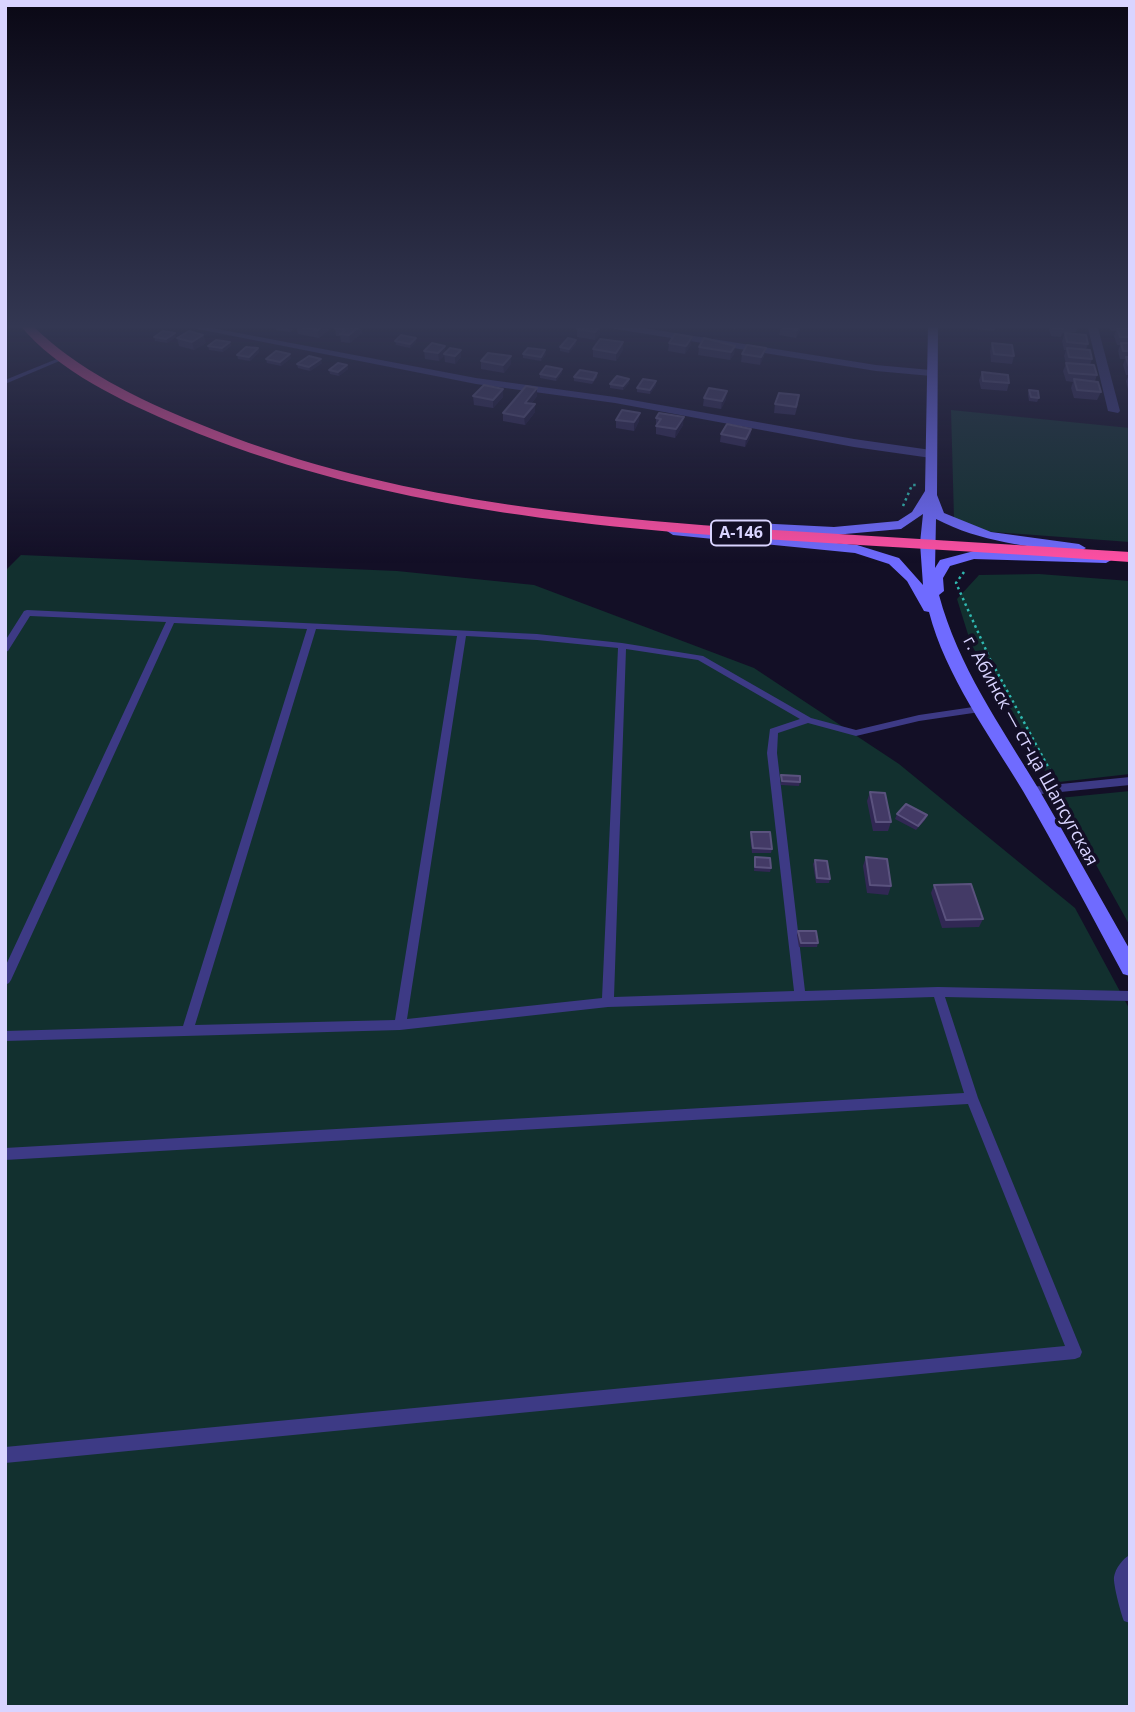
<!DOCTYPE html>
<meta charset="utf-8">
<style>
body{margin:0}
#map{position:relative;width:1135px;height:1712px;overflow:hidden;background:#130f26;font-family:"Open Sans",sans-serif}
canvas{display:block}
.frame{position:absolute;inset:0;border:7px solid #d9d4ff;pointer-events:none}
</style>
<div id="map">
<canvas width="1135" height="1712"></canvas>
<div class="frame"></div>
</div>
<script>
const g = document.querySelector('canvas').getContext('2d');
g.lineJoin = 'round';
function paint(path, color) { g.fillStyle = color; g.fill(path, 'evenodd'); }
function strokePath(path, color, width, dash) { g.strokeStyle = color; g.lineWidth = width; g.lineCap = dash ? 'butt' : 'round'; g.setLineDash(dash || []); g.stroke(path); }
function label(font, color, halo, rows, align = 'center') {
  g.font = font + ' "Open Sans",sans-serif'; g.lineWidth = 7; g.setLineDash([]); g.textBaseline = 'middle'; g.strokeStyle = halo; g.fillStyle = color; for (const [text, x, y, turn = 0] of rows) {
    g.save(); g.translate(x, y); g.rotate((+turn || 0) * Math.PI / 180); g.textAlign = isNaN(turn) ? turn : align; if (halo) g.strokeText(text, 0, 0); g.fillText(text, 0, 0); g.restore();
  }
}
const green = new Path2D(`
 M951,410L1130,428V542L980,531L954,518Z
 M21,555L397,571L534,585L754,668L899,764L1075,908L1130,1010V1707H5V571Z
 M1039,574L1130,581V774L1059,782L1046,773L971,644L957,599L979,575Z
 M1130,791V926L1059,798Z`);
const path = new Path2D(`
 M903,506L912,485H916
 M964,572L956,583L990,659L1053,776
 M1062,799L1077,834`);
const lane = new Path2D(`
 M64,356L69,357L5,384V380Z
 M27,610L537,634L622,643L703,656L811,718L856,730L919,715L980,706L983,707L985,709L980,712L919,721L856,736L808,723L778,733L777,753L805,991L938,987L1130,991V1001L945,997L978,1098L1082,1352L1080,1357L1075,1359L5,1463V1447L1065,1346L968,1104L5,1160V1148L964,1093L934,997L608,1007L400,1030L5,1041V1031L183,1026L307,629L174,623L11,980L9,983L5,985V967L166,622L30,616L8,651L5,652V641L24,611ZM316,629L457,636L395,1020L195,1025ZM466,636L537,640L618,648L602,998L407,1019ZM626,649L698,660L800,719L770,729L767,753L794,991L614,997Z
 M1130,777V785L1031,795L1026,791L1031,787Z
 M1130,1555V1623L1124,1621C1121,1614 1113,1584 1114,1577C1115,1569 1123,1558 1130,1555Z`);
const street = new Path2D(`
 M172,324H191L476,378L615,397L854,439L931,450L937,454L931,458L854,447L615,403L476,384Z
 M598,324H619L876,365L931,370L936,373L931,376L876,371L603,327Z
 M1087,324H1097L1120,411L1118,413L1108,411Z`);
const secondary = new Path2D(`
 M928,324H938L937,495L944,513L991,532L1079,544L1086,548L1079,552C1029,547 980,542 936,519L935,568L940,560L974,551L1106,555L1113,559L1106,563L974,559L950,566L943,578L944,591L939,595C958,666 1000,725 1038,788C1069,841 1099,896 1130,950V976L1123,974C1090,913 1058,851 1023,791C990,736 945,675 929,612L924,611L907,581L889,564L855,553L673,535L667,531L673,527L857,545L899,558L923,585L920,543L923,514L901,529L834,535L716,529L710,525L716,521L834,527L898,521L912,512L925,491Z`);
const highway = new Path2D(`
 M19,324H31C77,370 138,399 197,423C375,497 567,516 758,529C882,537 1006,544 1130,552V562C1008,553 886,547 764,539C564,525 366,504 180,426C124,402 58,372 19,324Z`);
const wall = new Path2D(`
 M275,324H297V325L329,330L319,338L298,334L296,327L290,332L276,330Z
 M720,324H739L736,329L720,327Z
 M783,324H802L796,338L779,335L781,327Z
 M974,324H996L994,331L975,329Z
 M1049,324H1079L1076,332L1062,333L1061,337L1051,336L1048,326Z
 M1109,324H1130V389H1128L1126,381L1129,375H1126L1123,365L1125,359H1120L1118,351L1120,345H1117L1114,336L1116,331H1111Z
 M335,328L362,333L350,343L341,342L340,336H336Z
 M577,329L600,334L595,340L577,337Z
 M1065,333L1088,344L1086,350L1092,359L1090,365L1097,375L1095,381L1101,392L1097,400L1074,398L1071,388L1073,382L1066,381L1063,371L1066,364L1064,356L1066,350H1064L1062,341Z
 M203,335L206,343L194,350L179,346L177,338Z
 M154,337H176L167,343L155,341Z
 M576,340V344L569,353L560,351V347Z
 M395,341L416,342L410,348L396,345Z
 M230,342L231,346L223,352L209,350L208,346Z
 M623,342V350L616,361L593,357V349Z
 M669,343L691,345L685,354L668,351Z
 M992,343L1014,356L1012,364L991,362L990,351Z
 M735,346L734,354L730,360L698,355L699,347Z
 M258,348L259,352L250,361L238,359L237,355Z
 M766,348L764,356L760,365L741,362L742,354Z
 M461,350V357L455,364L445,362L444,355L439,361L425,359L424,351L446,352Z
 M523,354H546L541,361L523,358Z
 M511,356V364L504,373L481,369V361Z
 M291,358L281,366L267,363L266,359Z
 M322,363L310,371L298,368L297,364Z
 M347,365L348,369L339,376L330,374L329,370Z
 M562,369V373L556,381L540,378V374Z
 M982,372L1009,383L1007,391L981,389L979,380Z
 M597,373V377L592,384L574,381V377Z
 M629,383L623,390L610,388V384Z
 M656,385L650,394L637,392V388Z
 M537,388V396L531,404L535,412L525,425L503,421V413Z
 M1029,390L1039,398L1037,402L1029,401L1028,394Z
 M473,396L503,397L493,408L474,405Z
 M704,398L726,399L721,409L703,406Z
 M775,404H798L795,415L774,413Z
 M656,418L683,425L675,438L656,434Z
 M616,420L639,421L634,431L616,428Z
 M751,429L750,437L745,447L720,442L721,434Z
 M781,775L800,782L799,786L781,785Z
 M870,792L891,822L888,831H873L867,801Z
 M897,814L927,815L925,820L916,830L895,819Z
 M751,832L772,849L771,853H752L750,836Z
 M755,857L771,868L770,872L754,871Z
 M866,857L891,886L888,895L867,893L863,866Z
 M815,860L830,879L829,883H816L813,864Z
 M934,885L983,919L979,927L942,928L931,893Z
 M798,931L818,943L817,947H799L797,935Z`);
const shadedWall = new Path2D(`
 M288,324H297V326L290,332Z
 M326,324H327L329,330L319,338L318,330Z
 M800,324H802V326L796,338L797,330Z
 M361,325L362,333L350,343L349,335Z
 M600,326V334L595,340V332Z
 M175,333L176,337L167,343L166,339Z
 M203,335L206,343L194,350L192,342Z
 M692,337L691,345L685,354L686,346Z
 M416,338V342L410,348V344Z
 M576,340V344L569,353V349Z
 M230,342L231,346L223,352L222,348Z
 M623,342V350L616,361V353Z
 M445,346L446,354L439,361L438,353Z
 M735,346L734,354L730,360L731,352Z
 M258,348L259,352L250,361L249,357Z
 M766,348L764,356L760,365L761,357Z
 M461,350V357L455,364V356Z
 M545,350L546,354L541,361V357Z
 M290,354L291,358L281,366L280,362Z
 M511,356V364L504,373L503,365Z
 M321,359L322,363L310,371L309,367Z
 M347,365L348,369L339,376L338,372Z
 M562,369V373L556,381V377Z
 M629,379V383L623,390V386Z
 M656,381V385L650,394V390Z
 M537,388V396L525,411V403Z
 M503,389V397L493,408V400Z
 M727,391L726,399L721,409L722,401Z
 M535,404V412L525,425L524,417Z
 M640,413L639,421L634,431V422Z
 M684,417L683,425L675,438L676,429Z
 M751,429L750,437L745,447L746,439Z`);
const building = new Path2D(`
 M299,324H326L318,330L296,326Z
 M340,324H354L361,325L349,335L340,334L345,330L335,328Z
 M582,324H586L600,326L595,332L577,329Z
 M783,324H800L797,330L781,327Z
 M1052,324H1079L1062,325L1063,329L1053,328Z
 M1117,328L1130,329V337H1120Z
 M163,331L175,333L166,339L154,337Z
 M189,331L203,335L192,342L177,338Z
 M1065,333L1086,335L1088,344L1067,342Z
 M675,334L692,337L686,346L669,343Z
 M401,335L416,338L410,344L395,341Z
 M568,338L576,340L569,349L560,347Z
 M704,338L735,346L731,352L699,347Z
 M600,339L623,342L616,353L593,349Z
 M216,340L230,342L222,348L208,346Z
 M432,343L445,346L438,353L424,351Z
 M992,343L1012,345L1014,356L994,354Z
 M1121,343H1130V351H1123Z
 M747,345L766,348L761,357L742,354Z
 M246,347L258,348L249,357L237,355Z
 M450,348L461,350L455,356L444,354Z
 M528,348L545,350L541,357L523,354Z
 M1067,348L1090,350L1092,359L1069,357Z
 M276,351L290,354L280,362L266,359Z
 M488,353L511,356L503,365L481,361Z
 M309,356L321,359L309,367L297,364Z
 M1126,357H1130V367H1129Z
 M338,363L347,365L338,372L329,370Z
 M1066,363L1094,365L1097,375L1069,373Z
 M546,366L562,369L556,377L540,374Z
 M580,370L597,373L593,380L574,377Z
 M982,372L1008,375L1009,383L983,381Z
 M617,376L629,379L623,386L610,384Z
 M643,379L656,381L650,390L637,388Z
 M1074,379L1098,382L1101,392L1077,390Z
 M484,385L503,389L493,400L473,396Z
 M526,386L537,388L525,403L535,404L524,417L503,413Z
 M709,388L727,391L722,401L704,398Z
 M1029,390L1038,391L1039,398L1031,397Z
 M779,393L799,395L796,407L775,404Z
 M622,410L640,413L634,422L616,420Z
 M659,413L684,417L676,429L656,426L661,419L656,418Z
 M727,424L751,429L746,439L721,434Z
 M781,775L800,776V782L782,781Z
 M870,792L885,793L891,822H876Z
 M906,804L927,815L918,826L897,814Z
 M751,832H770L772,849L753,848Z
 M755,857L770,858L771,868L755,867Z
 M866,857L887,859L891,886L870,885Z
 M815,860L827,861L830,879L817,878Z
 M971,884L983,919L946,920L934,885Z
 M798,931H816L818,943H801Z`);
const shields = [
 [741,533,60]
];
const shieldNames = [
 ["А-146",741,533]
];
const streetNames = [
 ["г. Абинск — ст-ца Шапсугская",1030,751,61]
];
paint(green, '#12302f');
strokePath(path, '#2fb8b0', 2.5, [2.5, 3.5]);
paint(lane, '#3d3a85');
paint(street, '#3d3a85');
paint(secondary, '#6f6bff');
paint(highway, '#ff4fa3');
paint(wall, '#312854');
paint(shadedWall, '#1d163a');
paint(building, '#433a66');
strokePath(building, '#5a527e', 2);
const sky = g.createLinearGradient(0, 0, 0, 563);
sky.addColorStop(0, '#0a0815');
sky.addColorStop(0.58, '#333752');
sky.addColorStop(1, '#33375200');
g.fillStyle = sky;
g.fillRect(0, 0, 1135, 563);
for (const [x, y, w] of shields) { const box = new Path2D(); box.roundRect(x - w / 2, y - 12.5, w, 25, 5); g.fillStyle = '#130f26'; g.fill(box); strokePath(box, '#d9d4ff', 2); }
label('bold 16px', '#d9d4ff', null, shieldNames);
label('18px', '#d9d4ff', '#130f26', streetNames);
</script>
